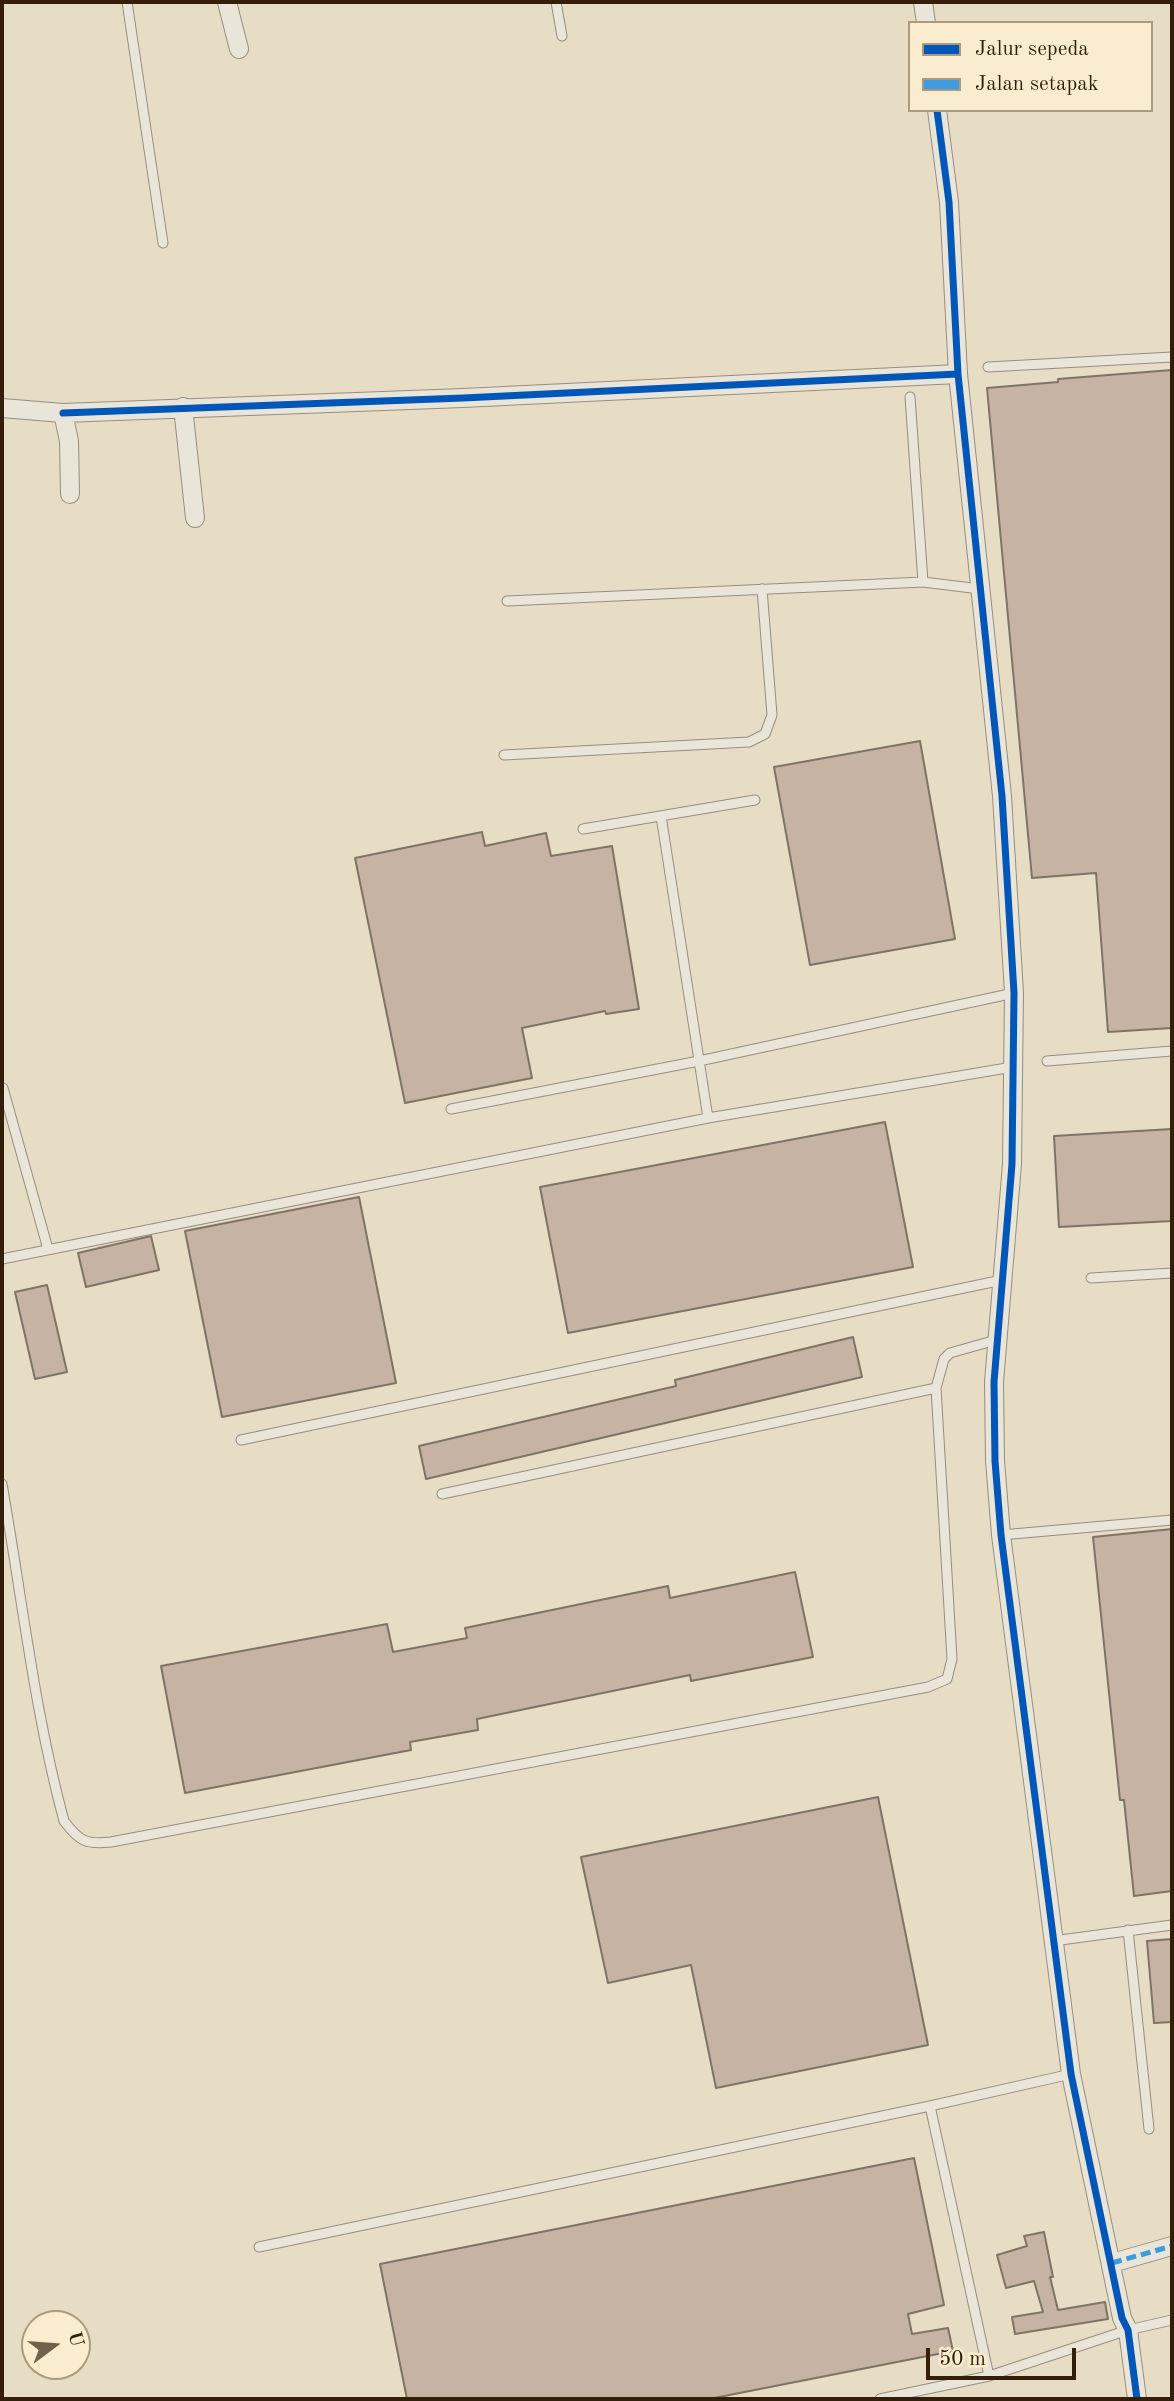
<!DOCTYPE html>
<style>
body{margin:0}
#map{position:relative;width:1174px;height:2401px;overflow:hidden;background:#e7dcc4;font-family:"Old Standard TT",serif}
canvas{display:block}
.frame{position:absolute;inset:0;border:4px solid #331e0a;pointer-events:none}
.legend{position:absolute;left:908px;top:21px;width:245px;height:91px;box-sizing:border-box;background:#f9eccf;border:2px solid #aa9a80;margin:0;padding:9px 12px;list-style:none;font-size:21px;color:#331e0a}
.legend li{display:flex;align-items:center;gap:14px;height:35px}
.legend b{width:35px;border:2px solid #aa9a80}
.north{position:absolute;left:21px;top:2310px;width:70px;height:70px;box-sizing:border-box;background:#f9eccf;border:2px solid #aa9a80;border-radius:50%;rotate:74deg;font-size:19px;font-weight:700;line-height:28px;text-align:center;color:#331e0a}
.north::after{content:'';display:block;margin:auto;width:24px;height:32px;background:#72604b;clip-path:polygon(50% 0,100% 100%,50% 72%,0 100%)}
.scale{position:absolute;left:926px;top:2348px;width:150px;height:32px;box-sizing:border-box;border:4px solid #331e0a;border-top:0;padding-left:9px;font-size:21px;line-height:24px;white-space:nowrap;color:#331e0a;-webkit-text-stroke:5px #f9eccf;paint-order:stroke}
</style>
<div id="map">
<canvas width="1174" height="2401"></canvas>
<div class="frame"></div>
<ul class="legend">
<li><b style="height:9px;background:#0057b8"></b>Jalur sepeda</li>
<li><b style="height:9px;background:#3e9bde"></b>Jalan setapak</li>
</ul>
<div class="north">U</div>
<div class="scale">50 m</div>
</div>
<script>
const g = document.querySelector('canvas').getContext('2d');
g.lineJoin = 'round';
function paint(path, color) { g.fillStyle = color; g.fill(path, 'evenodd'); }
function strokePath(path, color, width, dash) { g.strokeStyle = color; g.lineWidth = width; g.lineCap = dash ? 'butt' : 'round'; g.setLineDash(dash || []); g.stroke(path); }
const building = new Path2D(`
 M1172,370V1028L1108,1032L1096,873L1032,878L987,388L1058,382V379Z
 M920,741L955,939L810,965L774,767Z
 M482,832L485,846L546,833L551,856L612,846L639,1009L606,1014L605,1011L522,1028L532,1078L405,1103L355,858Z
 M885,1122L913,1267L568,1333L540,1187Z
 M1172,1129V1221L1059,1227L1054,1136Z
 M359,1197L396,1383L222,1417L185,1231Z
 M151,1236L159,1270L86,1287L78,1253Z
 M47,1285L67,1372L35,1379L15,1292Z
 M853,1337L862,1377L426,1479L419,1446L676,1386L675,1380Z
 M1172,1529V1891L1134,1896L1124,1800H1120L1093,1537Z
 M795,1572L813,1657L691,1681L690,1675L477,1719L478,1730L410,1742L411,1750L185,1793L161,1666L387,1624L393,1652L467,1638L465,1628L668,1586L670,1598Z
 M878,1797L928,2045L716,2088L691,1965L608,1983L581,1857Z
 M1172,1939V2022L1154,2023L1147,1941Z
 M914,2158L944,2305L908,2314L912,2334L948,2328L953,2351L709,2399H407L380,2264Z
 M1044,2232L1053,2277H1050L1058,2310L1105,2302L1108,2319L1015,2334L1012,2317L1043,2312L1034,2281L1006,2288L997,2255L1027,2246L1024,2236Z`);
const lane = new Path2D(`
 M127,2L163,243
 M556,2L562,36
 M988,367L1172,357
 M910,397L923,582
 M507,601L923,582L980,589
 M504,755L749,742L765,734L772,715L762,589
 M661,816L708,1118
 M583,829L755,800
 M1047,1061L1172,1051
 M3,1088L48,1249
 M451,1109L699,1061L1014,993
 M2,1259L708,1118L1013,1067
 M1091,1278L1172,1273
 M241,1440L1002,1280
 M2,1484C22,1597 34,1710 64,1821C79,1841 86,1845 111,1842L928,1687L947,1679L952,1659L936,1388L944,1359L950,1353L996,1340
 M442,1494L936,1388
 M1001,1535L1172,1520
 M1128,1930L1149,2129
 M1053,1941L1172,1925
 M930,2106L989,2376
 M259,2247L930,2106L1071,2074
 M880,2399L989,2376L1128,2330L1172,2320`);
const street = new Path2D(`
 M227,2L239,49
 M923,2L926,23
 M937,110L949,202L958,374L1002,796L1014,993L1012,1164L994,1382L995,1461L1001,1535L1071,2074L1122,2318L1128,2330L1137,2399
 M183,407L195,518
 M2,408L63,413L69,441L70,494
 M63,413L463,398L958,374
 M1112,2263L1172,2246`);
const quiet = new Path2D(`
 M1112,2263L1172,2246`);
const cycleway = new Path2D(`
 M937,110L949,202L958,374L1002,796L1014,993L1012,1164L994,1382L995,1461L1001,1535L1071,2074L1122,2318L1128,2330L1137,2399
 M63,413L463,398L958,374`);
paint(building, '#c7b3a4');
strokePath(building, '#7d7465', 2);
strokePath(lane, '#978d7e', 11);
strokePath(street, '#978d7e', 20);
strokePath(lane, '#eae5d9', 9);
strokePath(street, '#eae5d9', 18);
strokePath(quiet, '#3e9bde', 5, [10, 5]);
strokePath(cycleway, '#0057b8', 7);
</script>
